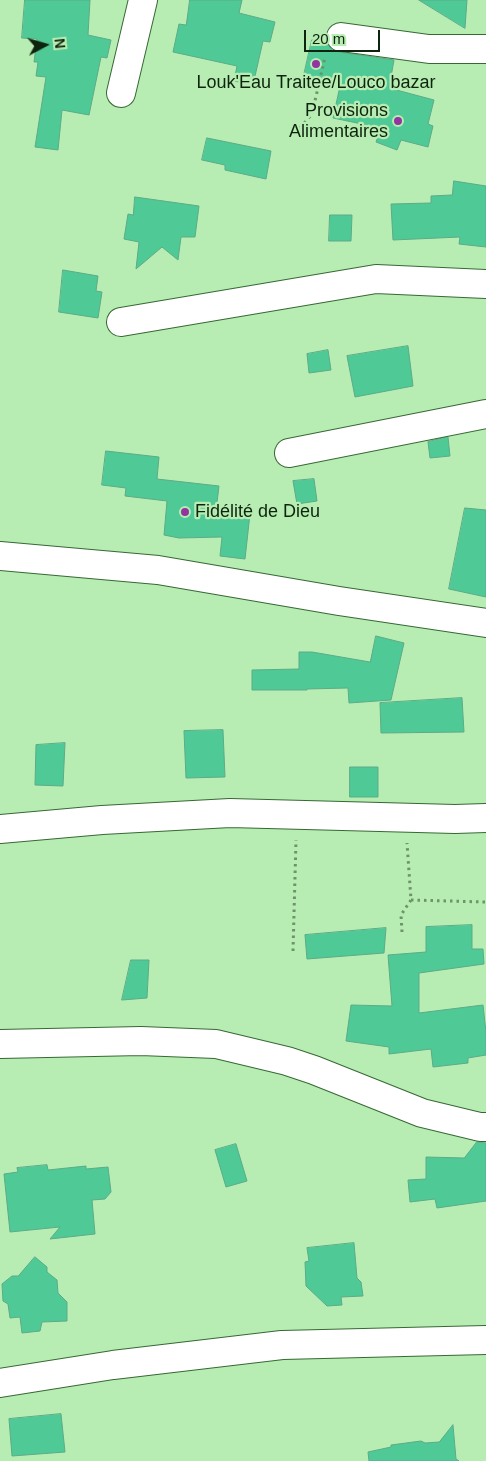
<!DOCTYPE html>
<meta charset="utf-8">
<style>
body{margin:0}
#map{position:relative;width:486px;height:1461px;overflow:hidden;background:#b7edb3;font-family:Helvetica,sans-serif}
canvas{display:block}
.north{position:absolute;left:20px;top:20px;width:50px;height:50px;-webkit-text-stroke:4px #b7edb3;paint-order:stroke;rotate:84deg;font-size:14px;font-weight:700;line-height:20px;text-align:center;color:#0f240e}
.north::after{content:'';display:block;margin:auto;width:18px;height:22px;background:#0f240e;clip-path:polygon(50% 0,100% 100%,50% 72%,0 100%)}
.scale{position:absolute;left:304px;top:30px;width:76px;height:22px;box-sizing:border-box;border:2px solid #0f240e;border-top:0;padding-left:6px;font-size:15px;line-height:18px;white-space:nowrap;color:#0f240e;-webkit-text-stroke:4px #b7edb3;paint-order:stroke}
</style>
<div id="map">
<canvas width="486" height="1461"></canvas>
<div class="north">N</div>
<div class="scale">20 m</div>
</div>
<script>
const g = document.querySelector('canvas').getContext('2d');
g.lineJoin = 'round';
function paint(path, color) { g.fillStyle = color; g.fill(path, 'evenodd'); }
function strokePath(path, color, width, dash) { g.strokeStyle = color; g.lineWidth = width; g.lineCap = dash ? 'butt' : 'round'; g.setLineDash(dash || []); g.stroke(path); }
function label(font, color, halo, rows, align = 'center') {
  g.font = font + ' Helvetica,sans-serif'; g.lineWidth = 4.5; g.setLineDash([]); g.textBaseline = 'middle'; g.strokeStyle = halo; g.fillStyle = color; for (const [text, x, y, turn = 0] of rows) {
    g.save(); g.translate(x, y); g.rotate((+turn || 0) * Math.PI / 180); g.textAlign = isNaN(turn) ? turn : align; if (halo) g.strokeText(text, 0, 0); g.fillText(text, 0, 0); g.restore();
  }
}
const building = new Path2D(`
 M25,0H90L88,35L111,40L107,58L101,57L89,115L62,110L58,150L35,147L46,77L36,76L38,62H34L37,39L22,38Z
 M190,0H242L239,13L275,22L270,42L263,41L253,85L234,81L237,66L173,52L179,24L186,25Z
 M419,0H467L465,28Z
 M312,40L327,43L332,50L339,52L394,60L389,88L434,100L428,124L433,126L428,147L401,140L397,150L376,142L381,128L333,118L340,86L326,83L327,80L304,75Z
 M207,138L271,151L266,179L225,170V165L202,160Z
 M454,181L486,186V247L459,244L460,237L393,240L391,204L431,203V196L452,195Z
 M135,197L199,206L195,237H181L178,260L162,247L136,269L139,242L124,239L128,214L133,215Z
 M330,215H352L351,241H329Z
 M63,270L98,276L96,291L102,292L98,318L59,312Z
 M408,346L413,386L355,397L347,356Z
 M328,350L331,370L309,373L307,354Z
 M448,437L450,456L430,458L428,442Z
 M106,451L159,457L157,479L219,486L216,511L251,505L245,559L220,556L222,537L179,538L164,535L167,501L125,496L126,488L102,485Z
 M314,479L317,501L297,504L293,481Z
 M465,508L486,510V597L449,589Z
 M376,636L404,643L391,700L349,703L348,688L307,689V690H252V670L299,669V652H312L370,662Z
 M462,698L464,732L381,733L380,703Z
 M223,730L225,777L186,778L184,731Z
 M65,743L63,786L35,785L36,745Z
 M350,767H378V797H350Z
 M472,925V949H483L484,964L419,973V1013L483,1005L486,1032V1055L468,1058V1063L433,1067L431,1049L389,1054V1047L346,1041L351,1005L392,1006L388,955L426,952V927Z
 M386,928L384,953L307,959L305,935Z
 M131,960H149L147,998L122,1000Z
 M477,1142L486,1143V1201L437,1208L435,1199L410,1202L408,1180L426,1179V1157L464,1158Z
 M236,1144L247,1181L226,1187L215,1150Z
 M47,1165L48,1170L86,1166V1169L108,1167L111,1192L105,1199L92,1200L95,1234L50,1239L60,1227L10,1232L4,1174L18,1172L17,1168Z
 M354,1243L357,1278L361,1282L363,1296L341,1297L342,1305L327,1306L306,1286L305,1262L309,1261L307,1248Z
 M35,1257L47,1267V1272L57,1280L58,1293L67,1302V1321L42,1322L40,1331L22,1333L20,1317L10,1318L8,1304L3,1301L2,1284L12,1276H18Z
 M61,1414L65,1452L12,1456L9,1419Z
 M453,1425L456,1459L459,1461H369L368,1452L391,1447V1445L421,1441L425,1443L439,1442Z`);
const path = new Path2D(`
 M300,128L312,114L325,57
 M411,900L486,902
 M402,932L401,915L411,900L407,843
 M293,951L296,840`);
const minor = new Path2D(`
 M341,37L429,49H486
 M121,93L143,0
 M121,322L376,279L486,284
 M289,453L486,414
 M0,556L158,570L339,601L486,623
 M0,829L102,820L230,813L455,819L486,818
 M0,1044L141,1041L216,1044L287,1061L314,1070L422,1113L480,1127H486
 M0,1383L113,1365L282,1345L486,1340`);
const markers = [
 [316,64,5,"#92359f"],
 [398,121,5,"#92359f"],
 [185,512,5,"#92359f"]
];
const poiNames = [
 ["Louk'Eau Traitee/Louco bazar",316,83],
 ["Provisions",388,111,"right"],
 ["Alimentaires",388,132,"right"],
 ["Fidélité de Dieu",195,512,"left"]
];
paint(building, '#4fc996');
strokePath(building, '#5cab87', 1);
strokePath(minor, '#376834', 30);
strokePath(path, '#6c9369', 3, [2.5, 4]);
strokePath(minor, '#fff', 28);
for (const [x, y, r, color] of markers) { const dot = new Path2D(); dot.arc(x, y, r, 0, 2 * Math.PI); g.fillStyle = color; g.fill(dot); strokePath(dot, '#b7edb3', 2); }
label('18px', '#0f240e', '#b7edb3', poiNames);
</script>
